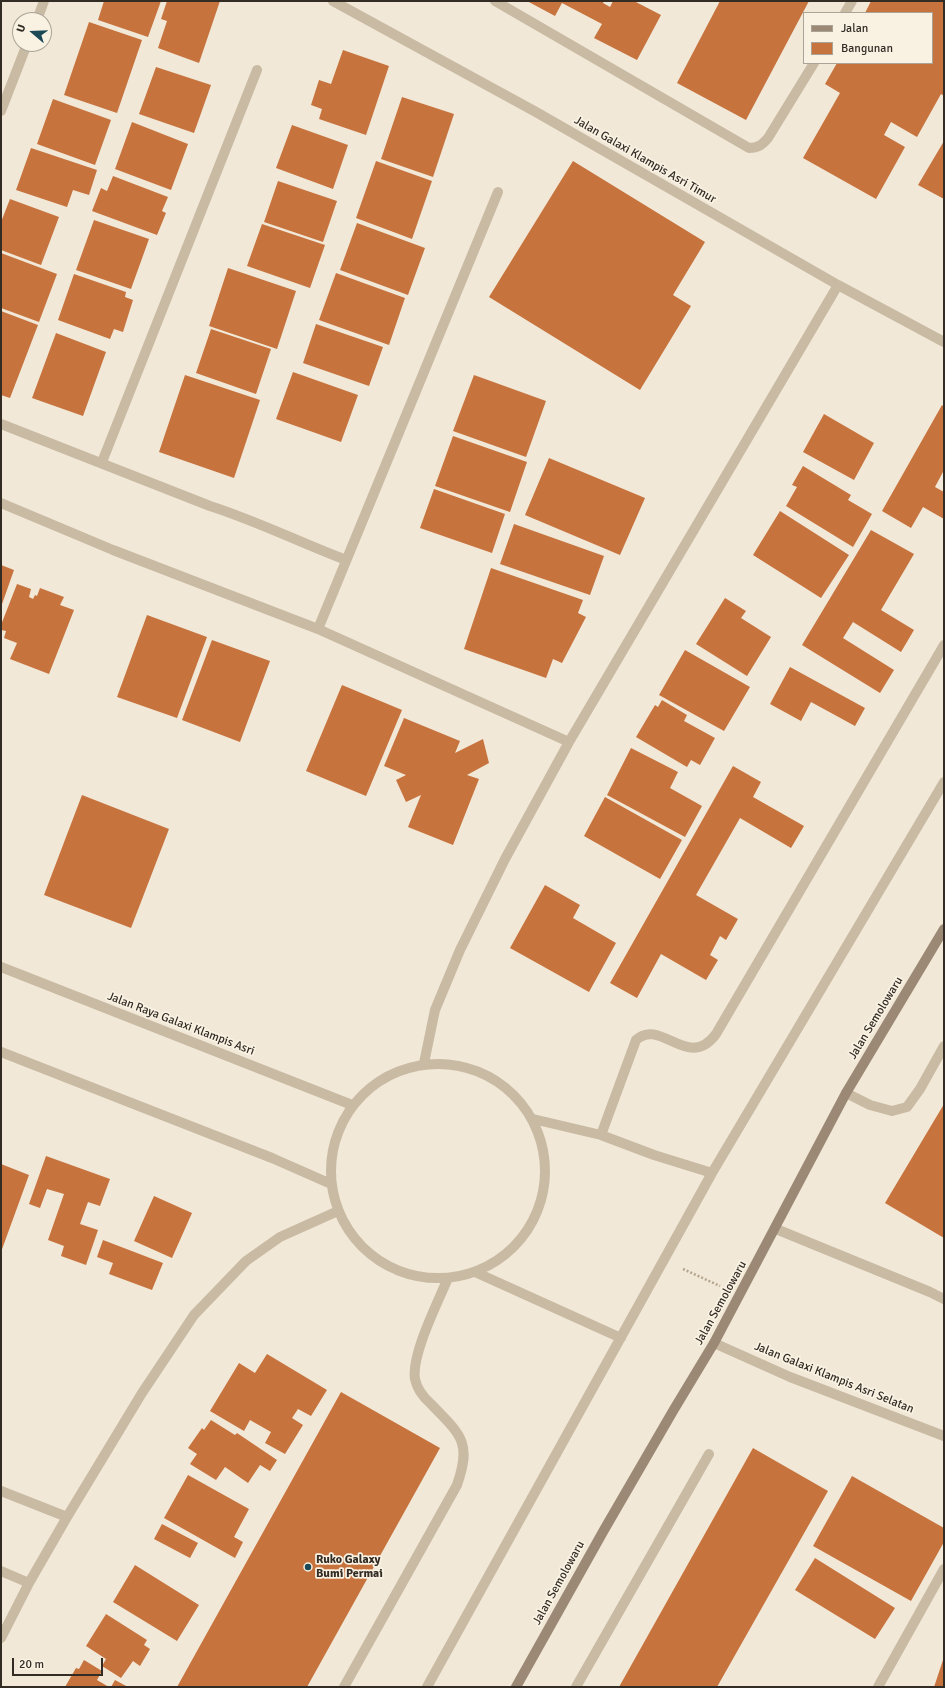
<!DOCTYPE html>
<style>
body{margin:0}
#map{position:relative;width:945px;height:1688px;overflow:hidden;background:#f1e8d7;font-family:Signika,sans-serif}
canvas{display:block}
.frame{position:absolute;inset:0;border:2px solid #332c25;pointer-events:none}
.legend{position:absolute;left:803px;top:12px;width:130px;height:52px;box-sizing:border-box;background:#f9f2e3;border:1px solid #aaa397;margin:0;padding:5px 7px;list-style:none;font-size:12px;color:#332c25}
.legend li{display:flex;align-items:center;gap:8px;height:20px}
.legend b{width:20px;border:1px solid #aaa397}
.north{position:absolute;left:12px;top:12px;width:40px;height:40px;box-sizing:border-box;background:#f9f2e3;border:1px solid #aaa397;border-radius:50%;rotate:289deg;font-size:11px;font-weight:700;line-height:16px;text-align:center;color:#332c25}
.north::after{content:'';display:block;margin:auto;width:14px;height:18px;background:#1b4955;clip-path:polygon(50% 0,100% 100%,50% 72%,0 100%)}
.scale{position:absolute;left:12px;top:1658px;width:91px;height:18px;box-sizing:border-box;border:2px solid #332c25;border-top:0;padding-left:5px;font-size:12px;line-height:14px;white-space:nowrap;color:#332c25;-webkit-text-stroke:3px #f9f2e3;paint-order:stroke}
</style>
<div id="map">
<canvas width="945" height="1688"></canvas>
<div class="frame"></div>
<ul class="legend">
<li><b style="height:5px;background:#9c8975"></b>Jalan</li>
<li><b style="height:11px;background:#c7733e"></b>Bangunan</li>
</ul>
<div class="north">U</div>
<div class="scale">20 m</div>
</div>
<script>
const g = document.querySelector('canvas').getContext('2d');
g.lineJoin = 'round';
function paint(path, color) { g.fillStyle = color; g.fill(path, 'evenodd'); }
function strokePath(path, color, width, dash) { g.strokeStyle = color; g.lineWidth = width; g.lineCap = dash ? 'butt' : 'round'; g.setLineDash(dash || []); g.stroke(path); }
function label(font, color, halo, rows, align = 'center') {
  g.font = font + ' Signika,sans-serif'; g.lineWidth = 3.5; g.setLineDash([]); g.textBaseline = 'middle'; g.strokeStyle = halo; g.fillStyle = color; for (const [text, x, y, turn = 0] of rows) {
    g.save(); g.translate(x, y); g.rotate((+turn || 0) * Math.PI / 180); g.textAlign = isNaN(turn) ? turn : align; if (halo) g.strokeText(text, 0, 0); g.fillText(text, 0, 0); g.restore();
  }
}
const building = new Path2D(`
 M104,1H161L148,37L98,20Z
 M167,1H220L199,63L158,48L167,21L161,19Z
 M527,1H604L603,3L610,7L613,1H634L661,15L637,60L594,38L602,24L562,3L555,16Z
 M720,1H809L746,120L677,83Z
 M871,1H944V96L941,94L917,137L891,122L884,135L905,147L876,199L803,158L840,93L825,84L837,63H932V13H865Z
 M89,22L142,40L117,113L64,95Z
 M343,50L389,66L366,135L319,119L322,109L311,105L319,80L331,84Z
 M156,67L211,85L194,133L139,114Z
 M402,97L454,114L433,177L381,159Z
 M53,99L111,120L95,165L37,144Z
 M132,122L188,144L171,190L115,169Z
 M292,125L348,145L333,189L276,168Z
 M944,141V199L918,185Z
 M31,148L97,170L89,195L73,190L67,207L16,190Z
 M376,161L432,181L412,239L356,218Z
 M573,161L705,242L673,295L691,306L640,390L489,297Z
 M113,176L168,197L162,211L166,213L157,235L92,211L101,188L107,191Z
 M278,181L337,201L323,242L264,222Z
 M10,199L59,217L41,265L1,250V222Z
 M94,220L149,239L131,289L76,270Z
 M357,223L425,248L408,295L340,270Z
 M262,224L325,245L310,288L247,266Z
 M1,253L57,274L39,322L1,308Z
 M228,268L296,291L277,349L209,326Z
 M336,273L405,298L389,345L319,320Z
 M74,274L126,292L125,297L133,300L123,332L114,329L110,339L58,320Z
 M1,311L38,325L10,398L1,395Z
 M316,324L383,347L369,386L303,363Z
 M211,329L271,349L256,394L196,373Z
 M56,333L106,352L83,416L32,398Z
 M293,372L358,395L341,442L276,419Z
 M185,375L260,400L234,478L159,452Z
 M474,375L546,401L526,457L453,431Z
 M942,405L944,407V470L935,487L944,492V519L923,507L911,528L882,511Z
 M824,414L874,443L854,480L803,452Z
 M453,436L527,462L510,512L435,486Z
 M549,458L645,498L620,555L525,515Z
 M803,466L851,495L848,500L872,514L853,547L786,506L797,487L792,485Z
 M434,489L505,514L492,553L420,528Z
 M780,511L849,555L821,598L753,555Z
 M514,524L604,556L590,595L500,564Z
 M871,530L914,554L881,610L914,630L901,652L853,622L843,638L894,670L880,693L802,645Z
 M1,565L14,570L1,607Z
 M491,568L583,600L578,613L586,617L562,663L553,659L546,678L464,649Z
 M17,584L31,589L29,597L33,599L35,595L37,596L40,588L64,597L60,605L74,610L49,674L10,659L17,643L4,638L6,631L1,630V625Z
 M725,598L746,611L741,618L771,637L747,676L696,644Z
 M147,615L207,637L177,718L117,697Z
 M212,640L270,661L240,742L182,720Z
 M685,650L750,687L724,731L659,695Z
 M790,667L865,708L855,726L811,702L801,721L770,704Z
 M342,685L402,710L366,796L306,771Z
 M662,700L687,715L684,721L715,738L700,765L691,760L687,767L636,737L655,705L658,707Z
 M404,718L460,741L455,753L483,739L489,763L467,775L479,779L453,845L408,827L421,795L406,802L396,780L406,775L384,766Z
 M631,748L678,772L670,788L702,806L685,837L607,795Z
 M733,766L761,782L753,797L804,826L791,848L740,818L696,895L738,919L726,940L720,936L710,955L718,960L706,980L661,954L637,998L610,983Z
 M82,795L169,829L131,928L44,895Z
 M605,797L682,840L660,879L584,836Z
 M545,885L580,905L573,918L616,943L589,992L510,948Z
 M944,1104V1238L885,1203Z
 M46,1156L110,1179L100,1206L88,1202L80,1224L98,1230L86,1265L61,1256L64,1246L48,1240L64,1194L47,1189L40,1208L29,1204Z
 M1,1164L29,1175L1,1252Z
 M154,1196L192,1213L172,1258L134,1241Z
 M103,1240L163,1263L152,1290L109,1274L113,1263L97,1257Z
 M267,1354L327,1390L311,1416L298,1409L292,1418L303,1425L285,1454L265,1443L271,1432L250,1420L244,1431L210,1411L239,1363L255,1373Z
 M341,1392L440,1448L307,1687H177Z
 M211,1420L235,1435L237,1433L277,1460L270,1471L260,1465L248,1483L225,1467L216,1480L190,1464L197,1454L188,1448L202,1428L204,1430Z
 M753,1448L828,1491L717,1687H619Z
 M188,1475L249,1509L234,1537L243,1542L235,1558L164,1518Z
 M852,1476L944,1528V1542L911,1601L813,1546Z
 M162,1524L198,1543L190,1558L154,1539Z
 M815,1558L895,1608L875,1639L795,1590Z
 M135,1565L199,1605L177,1641L113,1602Z
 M106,1614L147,1640L144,1645L150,1649L140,1666L133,1661L121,1678L102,1666L106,1659L86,1646Z
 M944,1657V1687H934Z
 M84,1660L102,1671L97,1680L109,1687H65L76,1668L79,1669Z
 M115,1680L128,1687H111Z`);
const path = new Path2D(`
 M683,1269L720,1286`);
const lane = new Path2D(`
 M846,1093L870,1105L892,1111L907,1107L920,1089L944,1046
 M576,1687L709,1454`);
const street = new Path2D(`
 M333,1L536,112L838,285L944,342
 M495,1L749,148C758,148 762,145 768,138L814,63
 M845,13L852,1
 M37,20L44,1
 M1,111L27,44
 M1,424L210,506C257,521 301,543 346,560
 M102,462L257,70
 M1,503L113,550L318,629L569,742
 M318,629L498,192
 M1,967L352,1105
 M1,1052L272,1158L331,1184
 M424,1063L435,1010L460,950L505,859L569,742L838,285
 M331 1171a107 107 0 1 1 214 0a107 107 0 1 1-214 0Z
 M533,1119L601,1135L654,1155L712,1173
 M601,1135L636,1040C661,1017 688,1072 716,1034L944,645
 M776,1229L930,1292L944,1299
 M475,1272L621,1338
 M714,1343L790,1377L944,1436
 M1,1491L67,1517
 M1,1571L29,1583
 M1,1638L29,1583L67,1517L142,1393L194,1315L246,1261L280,1237L338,1211
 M344,1687L457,1485C472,1442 461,1435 431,1404C423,1397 417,1389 415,1379C411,1355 438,1302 448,1278
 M427,1687L712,1173L944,782
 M878,1687L944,1569`);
const secondary = new Path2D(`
 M516,1687L604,1530L673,1411L714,1343L846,1093L944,929`);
const markers = [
 [308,1567,4,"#1b4955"]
];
const streetNames = [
 ["Jalan Galaxi Klampis Asri Timur",645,160,30],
 ["Jalan Semolowaru",876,1018,-59],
 ["Jalan Raya Galaxi Klampis Asri",181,1024,21],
 ["Jalan Semolowaru",721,1303,-61],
 ["Jalan Galaxi Klampis Asri Selatan",834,1378,22],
 ["Jalan Semolowaru",559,1583,-61]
];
const poiNames = [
 ["Ruko Galaxy",316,1560],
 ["Bumi Permai",316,1574]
];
paint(building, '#c7733e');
strokePath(path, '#b4a48d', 2.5, [2, 2]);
strokePath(lane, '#c9baa3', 10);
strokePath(street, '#c9baa3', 10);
strokePath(secondary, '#9c8975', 10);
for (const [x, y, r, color] of markers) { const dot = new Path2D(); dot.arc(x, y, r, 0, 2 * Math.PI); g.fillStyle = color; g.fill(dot); strokePath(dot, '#f9f2e3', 1.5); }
label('12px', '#332c25', '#f9f2e3', streetNames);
label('bold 12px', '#332c25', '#f9f2e3', poiNames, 'left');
</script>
